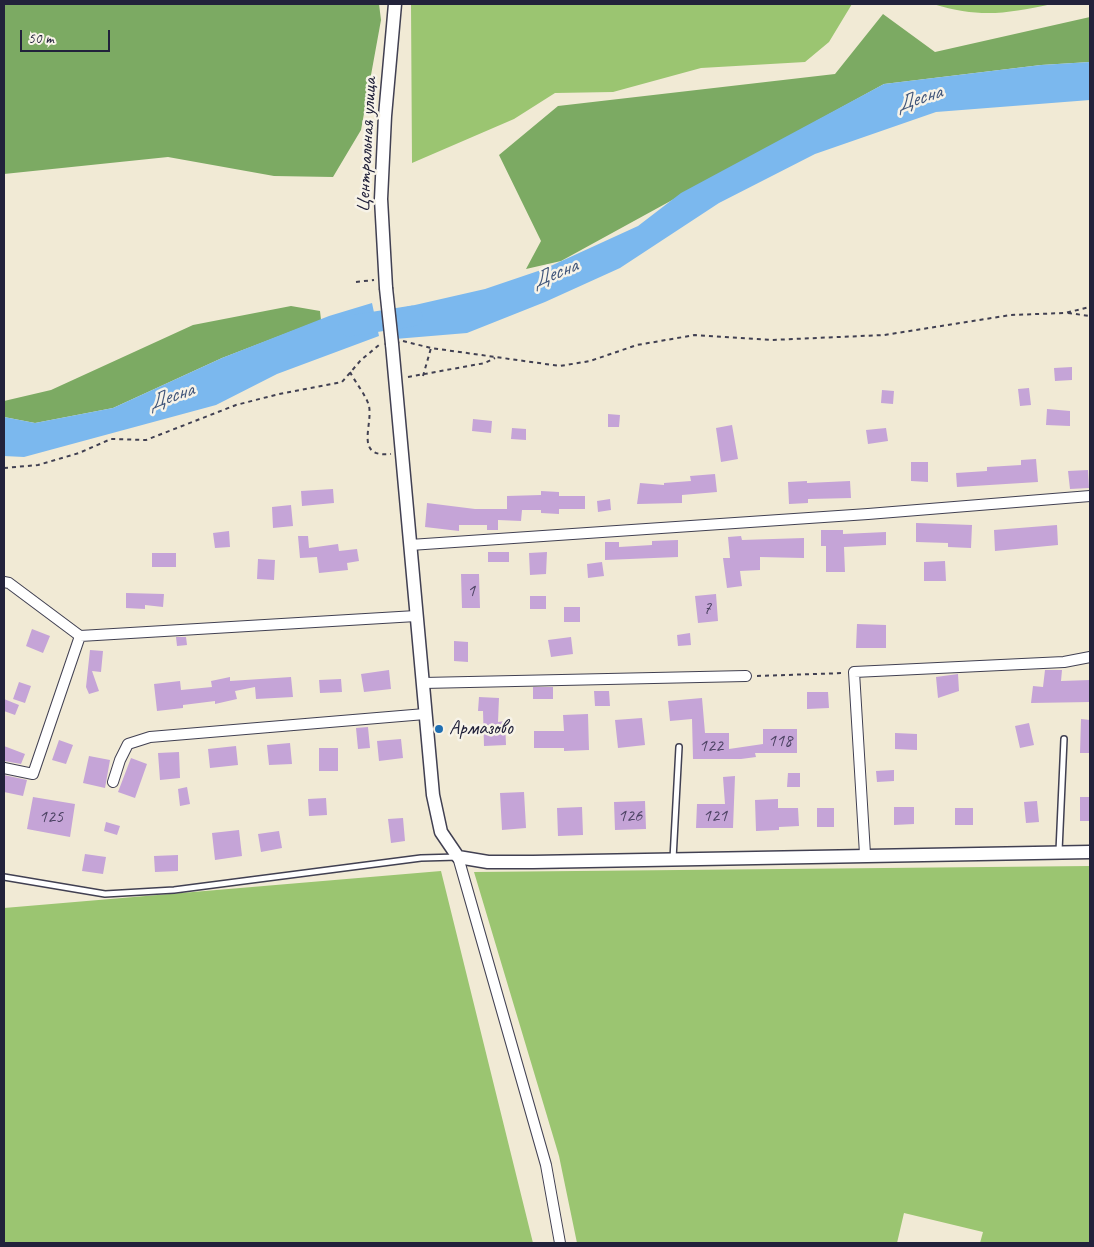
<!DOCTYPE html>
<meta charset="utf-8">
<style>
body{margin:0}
#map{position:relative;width:1094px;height:1247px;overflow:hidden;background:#f1ead5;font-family:Caveat,sans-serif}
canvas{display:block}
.frame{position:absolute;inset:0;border:5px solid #22223b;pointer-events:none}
.scale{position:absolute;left:20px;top:30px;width:90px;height:22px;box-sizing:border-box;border:2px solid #22223b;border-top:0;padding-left:6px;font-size:15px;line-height:18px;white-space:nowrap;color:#22223b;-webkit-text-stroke:4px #f7f3e8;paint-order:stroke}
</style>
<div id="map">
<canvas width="1094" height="1247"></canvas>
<div class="frame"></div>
<div class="scale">50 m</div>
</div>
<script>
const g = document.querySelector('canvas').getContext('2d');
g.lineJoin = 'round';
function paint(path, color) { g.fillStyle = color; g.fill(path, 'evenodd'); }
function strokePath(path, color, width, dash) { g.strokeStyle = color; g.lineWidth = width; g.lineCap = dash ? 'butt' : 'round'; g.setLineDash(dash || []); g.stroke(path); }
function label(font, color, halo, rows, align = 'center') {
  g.font = font + ' Caveat,sans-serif'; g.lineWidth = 5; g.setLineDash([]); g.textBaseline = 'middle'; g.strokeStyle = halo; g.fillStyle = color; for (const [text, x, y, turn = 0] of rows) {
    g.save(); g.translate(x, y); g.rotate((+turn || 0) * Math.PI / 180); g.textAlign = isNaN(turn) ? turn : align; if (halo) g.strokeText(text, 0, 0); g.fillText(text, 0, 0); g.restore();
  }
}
const green = new Path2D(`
 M411,4H852L829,42L805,62L701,68L613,92L555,93L514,119L412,163Z
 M933,4H1052C1005,14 980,18 933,4Z
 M1090,866V1243H980L983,1232L904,1213L897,1243H577L559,1156L474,872Z
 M441,871L533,1243H4V908Z`);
const forest = new Path2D(`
 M4,4H379L381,20L361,130L333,177L274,176L168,157L4,174Z
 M883,14L935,52L1090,17V62L1041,65L884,84L561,261L526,269L541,241L499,155L558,106L835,74Z
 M291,306L320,311L321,320L222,358L113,408L35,423L4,417V401L51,390L193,325Z`);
const water = new Path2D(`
 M1090,62V100L936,112L815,154L719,203L620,268L545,302L467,333L395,339L393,310L485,289L544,269L638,226L681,193L884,84L1041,65Z
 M372,303L379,336L277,374L216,405L24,457L4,456V417L35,423L113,408L222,358L329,316Z`);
const river = new Path2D(`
 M349,326L412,316`);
const building = new Path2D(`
 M1072,367V380L1055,381L1054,368Z
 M1029,388L1031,405L1020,406L1018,389Z
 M882,390L894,391L893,404L881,403Z
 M1047,409L1070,411V426L1046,425Z
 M608,414L620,415L619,427H608Z
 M473,419L492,421L491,433L472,431Z
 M732,425L738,459L721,462L716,428Z
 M512,428L526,429V440L511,439Z
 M886,428L888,441L868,444L866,430Z
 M1036,459L1038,482L957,487L956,473L987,471V467L1021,465V460Z
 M911,462H928V482L911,481Z
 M1088,470L1089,488L1070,489L1068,471Z
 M715,474L717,492L682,495V503L637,504L640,483L664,485V483L691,481L690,476Z
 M807,481V483L850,481L851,498L808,499V503L789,504L788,482Z
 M333,489L334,503L302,506L301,491Z
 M541,491L559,492V496H585V509H559V514L541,513V510H522L521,521L498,520V530H487V525H459V531L425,527L427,503L475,509H507V496L541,495Z
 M610,499L611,510L598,512L597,501Z
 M291,505L293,526L273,528L272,507Z
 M916,523L972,525L971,548L948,547V543L916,542Z
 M1057,525L1058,545L995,551L994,530Z
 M821,530H843V534L886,532V545L844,547L845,572H826V546H821Z
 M229,531L230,547L215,548L213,533Z
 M298,536H308L309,548L338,544L339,551L357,549L359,561L347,563L348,570L319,573L317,557L300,558Z
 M741,536L742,540L804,538V558L760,557V570L740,571L742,586L727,588L723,558H730L728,537Z
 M678,540V557L605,560V542H619V547L652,545V541Z
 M488,552H509V562H488Z
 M547,552L546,574L530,575L529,553Z
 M152,553H176V567H152Z
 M258,559L275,560L274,580L257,579Z
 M945,561L946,581H924V562Z
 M602,562L604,576L588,578L587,564Z
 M461,574H479L480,608H462Z
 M126,593L164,594L163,607L145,605V609L126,608Z
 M716,594L718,621L698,623L695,596Z
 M530,596H546V609H530Z
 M564,607H580V622H564Z
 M857,624L886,625V648H856Z
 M32,629L50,636L43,653L26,646Z
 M690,633L691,645L678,646L677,635Z
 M176,637H186L187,645L177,646Z
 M571,637L573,654L551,657L548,640Z
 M454,641L468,642V662L454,661Z
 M90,650L103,651L101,672L92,671L99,691L89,694L86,687Z
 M389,670L391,689L364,692L361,674Z
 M1045,670H1062L1061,681L1090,680V702L1031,703L1033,686L1043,687Z
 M958,674L959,691L938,698L936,677Z
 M230,677V681L291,677L293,697L256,699L255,687L235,691L237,699L215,704V701L183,705V708L157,711L154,684L180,681L181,690L212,687L211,681Z
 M341,679L342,692L320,693L319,680Z
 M19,682L31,686L25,703L13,699Z
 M533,687H553V699H533Z
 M594,691H609L610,706H595Z
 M807,692H828L829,708L807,709Z
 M479,697L499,698L498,722L505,721L506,745L484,746L483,711H478Z
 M702,698L705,733H729V749L763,744V729H797V753H755L756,757L741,759H693L692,719L670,721L668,701Z
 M4,699L19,705L15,715L4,711Z
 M588,714L589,750L564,751V748H534V731H564L563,715Z
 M642,718L645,745L618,748L615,720Z
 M1081,719L1090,720V753H1080Z
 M1029,723L1034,745L1020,748L1015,726Z
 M368,727L370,748L358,749L356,728Z
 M895,733L917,734V750L895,749Z
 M401,739L403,758L379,761L377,741Z
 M59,740L73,745L66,764L52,760Z
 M290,743L292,764L269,765L267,745Z
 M4,746L25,754L21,764L4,761Z
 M236,746L238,765L210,768L208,749Z
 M319,748H338V771H319Z
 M179,752L180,778L160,780L158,753Z
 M89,756L110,760L105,788L83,783Z
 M131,758L147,764L135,798L118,792Z
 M894,770V781L877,782L876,771Z
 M788,773H800V787H787Z
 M4,775L27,780L23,796L4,792Z
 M735,776L733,828H696L697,804H725L723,777Z
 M187,787L190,804L180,806L178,789Z
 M524,792L526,828L502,830L500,793Z
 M33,797L75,804L70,837L27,829Z
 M1080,797H1090V821H1080Z
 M326,798L327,815L309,816L308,799Z
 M778,799V808H798L799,826L779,827V830L756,831L755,800Z
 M645,801L646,829L615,830L614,802Z
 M1037,801L1039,822L1026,823L1024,802Z
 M582,807L583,835L558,836L557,808Z
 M894,807H914V824L894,825Z
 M817,808H834V827H817Z
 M955,808H973V825H955Z
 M403,818L405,841L391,843L388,819Z
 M106,822L120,826L117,835L104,831Z
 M239,830L242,856L215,860L212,833Z
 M279,831L282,848L261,852L258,834Z
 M85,854L106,857L103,874L82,871Z
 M178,855V871L155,872L154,856Z`);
const path = new Path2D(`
 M356,282L374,280
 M1068,313L1090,316
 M403,341L431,348L560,366L590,361L637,345L695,335L771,340L884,335L1011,315L1065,313L1090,307
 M350,372C355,382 366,395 369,406C373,426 354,458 391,454
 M423,376L431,348
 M408,377L485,363L495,358
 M4,468L38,465L79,453L111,439L146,440L236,405L279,394L342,382L361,360L379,345
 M757,676L844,673`);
const service = new Path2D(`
 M1059,851L1064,739
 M673,859L679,747
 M4,877L105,894L174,890L421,858L458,857`);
const minor = new Path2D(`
 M410,545L868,514L1090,496
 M4,582L9,583L80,636
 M423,683L746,676
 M4,768L33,774L80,636L416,616
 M113,782L120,760L128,744L150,737L425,714
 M865,854L854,672L1064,662L1090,657
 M458,857L546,1165L560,1243`);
const tertiary = new Path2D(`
 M386,288L381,199L385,116L395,4
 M392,344L433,795L441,832L458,857L488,862H533L1090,852`);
const tertiaryBridge = new Path2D(`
 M386,288L392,344`);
const markers = [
 [439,729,5,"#1f6fb2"]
];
const numberNames = [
 ["1",471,591],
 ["7",707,609],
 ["118",780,741],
 ["122",711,746],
 ["126",630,816],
 ["121",715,816],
 ["125",51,817]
];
const streetNames = [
 ["Центральная улица",367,145,-87]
];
const poiNames = [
 ["Армазово",449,729]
];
const waterNames = [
 ["Десна",919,99,-18],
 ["Десна",555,274,-22],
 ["Десна",171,397,-19]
];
paint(green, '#9bc571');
paint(forest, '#7caa63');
paint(water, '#7bb8ee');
strokePath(river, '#7bb8ee', 21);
paint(building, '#c5a4d7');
strokePath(service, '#414052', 8);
strokePath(minor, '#414052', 12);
strokePath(tertiary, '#414052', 15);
strokePath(path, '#414052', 2, [4, 4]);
strokePath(service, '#fff', 5);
strokePath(minor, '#fff', 10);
strokePath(tertiary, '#fff', 12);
strokePath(tertiaryBridge, '#414052', 15, []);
strokePath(tertiaryBridge, '#fff', 12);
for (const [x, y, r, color] of markers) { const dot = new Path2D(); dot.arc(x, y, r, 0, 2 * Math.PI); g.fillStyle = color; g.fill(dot); strokePath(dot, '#f7f3e8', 2); }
label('18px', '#4b4262', null, numberNames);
label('20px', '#22223b', '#f7f3e8', streetNames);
label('20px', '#22223b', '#f7f3e8', poiNames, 'left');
label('italic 21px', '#41567a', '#f7f3e8', waterNames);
</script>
